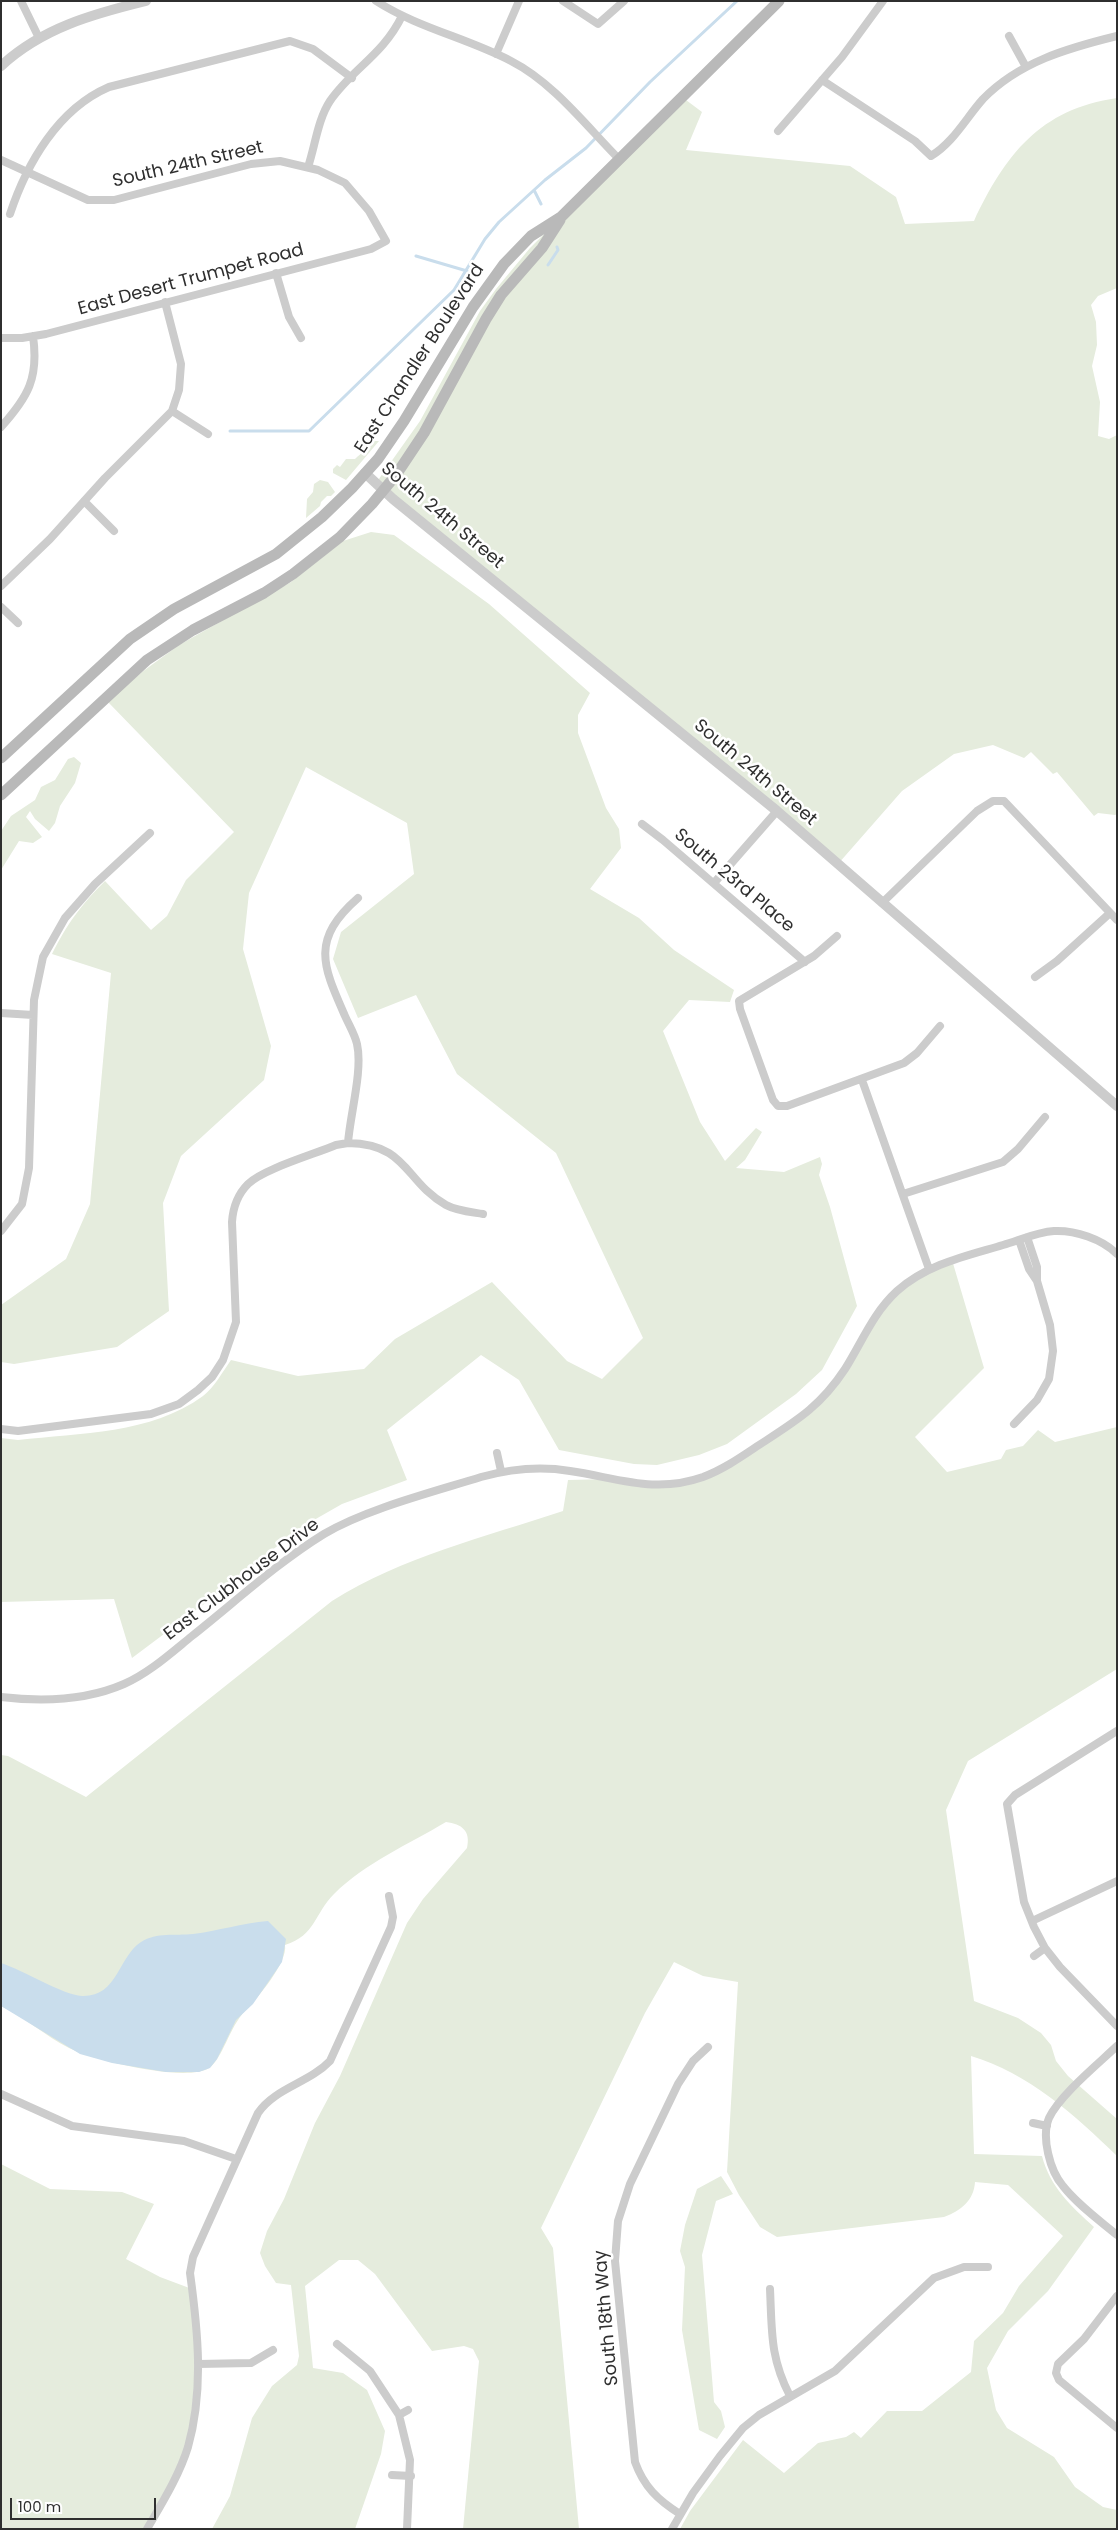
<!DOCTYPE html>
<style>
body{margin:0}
#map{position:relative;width:1118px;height:2530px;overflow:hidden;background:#fff;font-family:Poppins,sans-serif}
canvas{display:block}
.frame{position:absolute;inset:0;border:2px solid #2f2f2f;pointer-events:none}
.scale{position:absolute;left:10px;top:2498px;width:146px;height:22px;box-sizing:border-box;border:2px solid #2f2f2f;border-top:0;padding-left:6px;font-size:15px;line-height:18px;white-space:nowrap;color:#2f2f2f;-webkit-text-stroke:4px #fff;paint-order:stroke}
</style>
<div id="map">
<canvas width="1118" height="2530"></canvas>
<div class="frame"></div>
<div class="scale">100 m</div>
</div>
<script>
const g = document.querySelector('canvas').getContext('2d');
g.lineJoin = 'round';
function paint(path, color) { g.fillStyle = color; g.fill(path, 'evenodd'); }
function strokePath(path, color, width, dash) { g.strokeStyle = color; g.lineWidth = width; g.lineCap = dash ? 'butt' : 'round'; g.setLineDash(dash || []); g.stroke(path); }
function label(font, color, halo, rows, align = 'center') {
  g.font = font + ' Poppins,sans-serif'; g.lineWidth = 5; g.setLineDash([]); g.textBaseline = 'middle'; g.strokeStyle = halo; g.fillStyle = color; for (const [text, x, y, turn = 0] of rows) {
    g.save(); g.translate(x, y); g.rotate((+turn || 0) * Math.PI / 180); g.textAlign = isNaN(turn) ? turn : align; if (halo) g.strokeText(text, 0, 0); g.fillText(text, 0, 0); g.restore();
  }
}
const green = new Path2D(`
 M682,97L702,112L686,150L850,166L896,197L905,224L974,221C1005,155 1040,109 1117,98V288L1098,296L1091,305L1096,322L1097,345L1092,366L1100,402L1098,436L1109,439L1117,435V814L1115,815L1098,813L1094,816L1057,772L1053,774L1031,752L1024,758L993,745L954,754L902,791L838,864L376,483L420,421L480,311L496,289L530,248Z
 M373,441H379L346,480L333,473V469L337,465L340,467L346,459H355C361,453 369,448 373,441Z
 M320,480L328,482L335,492L331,496H327L321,502L320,506L306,518L307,499L313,492L314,484Z
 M371,532L394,535L489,604L590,693L578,715V733L606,808L619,829L621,848L590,889L639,918L674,950L734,990L730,1002L689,1000L663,1031L700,1122L725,1161L756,1128L762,1132L745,1160L736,1168L784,1172L820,1157L822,1164L819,1175L830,1207L857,1306L822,1370L796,1394L727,1444L699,1455L657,1465L634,1464L559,1450L519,1380L481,1355L387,1430L407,1480L342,1504L300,1528L208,1601L132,1658L114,1599L1,1602V1438L18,1440C80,1433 151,1434 203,1396C214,1388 223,1371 231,1360L298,1376L364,1369L395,1339L492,1282L567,1361L602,1379L643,1338L556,1153L457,1074L416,995L358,1018L333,959L341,932L414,874L407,823L306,767L249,893L243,949L271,1046L264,1080L181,1156L163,1203L169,1311L117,1347L14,1364L1,1362V1305L66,1259L90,1204L111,973L52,954C67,924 81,905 105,881L151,930L167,916L186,880L234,832L108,702L142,672L179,645L291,582L343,541Z
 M74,757L81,763L75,783L60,806L55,823L49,831L35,819L30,811L26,817L42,837L33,843L19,841L1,870V831L11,816L35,800L41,787L55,780L68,759Z
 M952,1260L984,1368L915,1437L947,1472L1001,1459L1006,1450L1023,1446L1038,1430L1055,1442L1117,1427V1669L968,1761L946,1810L974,2001L1018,2018L1041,2033L1051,2045L1056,2061L1068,2076L1117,2119V2156C1075,2115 1028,2073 971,2056L974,2154L1042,2156C1050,2187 1071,2206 1094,2227L1048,2291L1008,2331L987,2368L996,2410L1007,2428L1054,2457L1075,2487L1103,2507L1117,2510V2529H680L690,2511L743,2440L784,2473L818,2443L846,2437L854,2432L861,2438L887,2411H922L971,2372L974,2341L1003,2313L1019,2286L1063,2236L1008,2185L975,2182C974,2200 961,2211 944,2217L777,2237L760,2227L739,2195L727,2172L738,1982L703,1976L674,1962L645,2013L541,2228L553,2248L579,2529H463L479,2361L473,2349L464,2346L432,2351L375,2274L358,2260H339L305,2286L313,2368L343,2373L367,2390L385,2431L381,2454L355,2529H212L230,2496L252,2418L272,2386L297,2365L299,2356L291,2285L276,2283L265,2266L260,2253L267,2231L284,2199L315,2123L340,2076L407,1923L423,1899L467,1848C471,1831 462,1824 446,1822C409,1844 365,1863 334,1894C314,1914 316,1935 285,1945C288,1962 257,1999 245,2011C230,2026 222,2060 209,2068C186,2083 93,2060 69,2048C45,2036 25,2017 1,2006V1755L8,1756L86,1797L332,1601C402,1557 485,1537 563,1511L568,1480L610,1479L653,1486L703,1477L818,1405L897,1291Z
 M1,2164L50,2189L122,2192L154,2204L126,2259L160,2277L192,2289L198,2352L188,2447L147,2529H1Z
 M721,2176L733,2194L716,2201L702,2255L714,2402L721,2411L725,2427L717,2439L699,2430L682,2330L685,2267L680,2251L685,2225L697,2189Z`);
const water = new Path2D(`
 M268,1921L286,1939L282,1962L253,2004L236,2020L217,2059L210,2068L199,2072H166L112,2063L80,2054L1,2006V1963C23,1970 63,1995 82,1996C118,1997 118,1957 141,1942C157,1932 175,1936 193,1934C218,1931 242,1923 268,1921Z`);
const stream = new Path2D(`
 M534,190L541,204
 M416,256L467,271
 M548,265L558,250L557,247
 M230,431H309L454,290L485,239L499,222L545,180L586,148L650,82L737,1`);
const minor = new Path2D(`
 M21,1L39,38
 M376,1C418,28 467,38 511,61C554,83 587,127 620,160
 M563,1L598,24L624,1
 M1009,36L1026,67
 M496,54L519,1
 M822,80L915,141L931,156C953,143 966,118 983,99C1019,62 1068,48 1117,36
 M778,131L842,57L883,1
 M1,160L88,200H114L251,164L280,161L318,170L345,183L369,211L386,241L371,249L46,334L22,338H1
 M308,167C315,146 318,119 330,101C352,69 383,55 402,16
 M10,214C27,163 58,109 109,87L290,41L313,49L352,78
 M276,273L289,317L301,338
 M172,411L208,434
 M1,427C28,397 39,378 33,336
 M84,501L114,531
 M1,586L50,539L105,478L172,411L179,390L181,364L165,302
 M1,607L18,623
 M642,824L663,840L805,962
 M714,883L777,811
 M358,898C310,940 323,966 345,1016C349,1025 355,1035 357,1044C363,1070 350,1115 348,1143C408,1144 404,1181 446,1205C457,1211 471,1212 483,1214
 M882,903L977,811L993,801H1004L1117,920
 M837,936L814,956L739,1001L740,1009L773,1100L778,1106H787L904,1063L917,1053L940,1026
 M1035,977L1057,961L1110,913
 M1,1013L33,1015
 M862,1080L929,1269
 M903,1194L1003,1162L1018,1149L1045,1117
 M1,1231L22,1204L29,1168L34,1000L43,957L65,918L95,884L150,833
 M1027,1237L1037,1267V1281
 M1014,1424L1037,1400L1049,1379L1053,1351L1050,1325L1037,1281L1029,1269L1019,1240
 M1,1429L18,1431L151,1414L179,1404L198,1390L212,1377L223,1360L236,1322L232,1222C233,1207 238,1194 248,1184C263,1169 315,1154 336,1145L348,1143
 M497,1453L501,1471
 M1,1697C43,1702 85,1701 124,1684C149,1673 171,1653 192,1636C235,1602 277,1563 324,1534C366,1509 433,1492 481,1477C510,1469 540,1466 570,1471C618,1478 655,1494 703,1477C724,1469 741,1457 759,1445C796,1421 820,1407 845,1369C862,1342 873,1313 897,1291C927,1264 966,1256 1003,1245C1020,1240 1037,1232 1054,1231C1075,1230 1102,1239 1117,1254
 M1117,1731L1015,1795L1007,1804L1024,1902L1034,1927L1045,1948L1060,1967L1117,2026
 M1032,1921L1117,1881
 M1034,1956L1045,1948
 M1117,2046C1098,2064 1060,2095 1049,2118C1041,2137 1050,2171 1063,2186C1078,2205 1099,2220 1117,2235
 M1,2094L72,2126L184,2141L236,2159
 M1033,2123L1047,2126
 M770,2289C772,2331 770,2358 790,2396
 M1117,2296L1084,2339L1058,2364L1056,2373L1059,2380L1117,2428
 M337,2344L370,2371L399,2415L410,2460L407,2529
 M198,2364L251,2363L273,2350
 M399,2415L408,2410
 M392,2475L411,2476
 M680,2514C658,2500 644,2487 635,2462L615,2261L618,2221L630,2184L678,2084L693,2061L708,2047
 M147,2529C162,2503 179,2476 188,2447C204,2390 198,2331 190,2273L193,2257L258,2113C275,2088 309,2083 330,2061L391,1927L393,1917L389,1896
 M672,2529L693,2493L720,2456L743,2428L759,2415L835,2371L934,2278L964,2267H988`);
const tertiary = new Path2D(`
 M1,66C42,28 93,14 146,1
 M365,473L393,499L777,811L1117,1106`);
const secondary = new Path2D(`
 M1,758L130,639L174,609L276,554L322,517L352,488L378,459L404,421L473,307L504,264L531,236L561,217L779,1
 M1,795L147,660L193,630L264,593L293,574L340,537L372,504L396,475L424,433L486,319L501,295L542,248L560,220`);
const streetNames = [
 ["South 24th Street",188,165,-13],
 ["East Desert Trumpet Road",191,280,-15],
 ["East Chandler Boulevard",420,359,-57],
 ["South 24th Street",442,516,40],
 ["South 24th Street",755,773,40],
 ["South 23rd Place",734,881,40],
 ["East Clubhouse Drive",242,1580,-37],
 ["South 18th Way",607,2318,-95]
];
paint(green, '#e5ecdd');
paint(water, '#c9ddec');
strokePath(stream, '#c9ddec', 3);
strokePath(minor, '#ccc', 8);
strokePath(tertiary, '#ccc', 10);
strokePath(secondary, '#b9b9b9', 11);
label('18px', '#2f2f2f', '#fff', streetNames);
</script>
